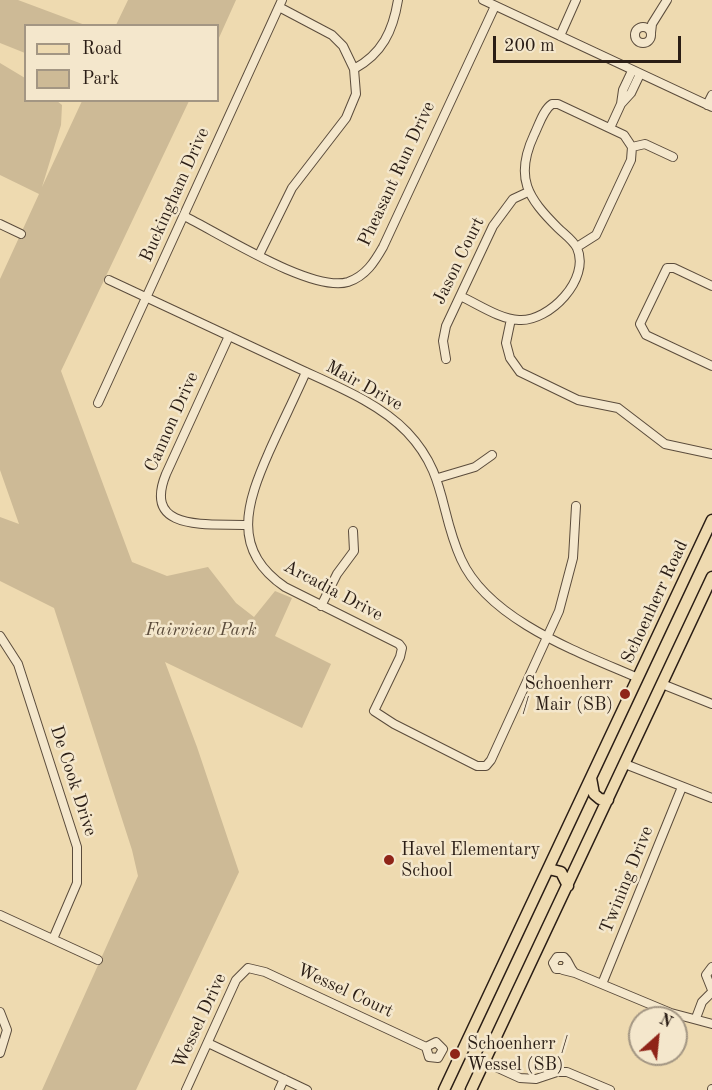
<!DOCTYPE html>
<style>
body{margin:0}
#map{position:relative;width:712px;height:1090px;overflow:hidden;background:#eedab0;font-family:"Old Standard TT",serif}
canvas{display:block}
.legend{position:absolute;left:24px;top:24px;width:195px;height:78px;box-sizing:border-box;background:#f4e7cc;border:2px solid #a39683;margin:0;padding:8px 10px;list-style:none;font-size:18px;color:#2a1d15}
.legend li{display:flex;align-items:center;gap:12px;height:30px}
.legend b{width:30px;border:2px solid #a39683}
.north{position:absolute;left:628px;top:1006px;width:60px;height:60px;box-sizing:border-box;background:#f4e7cc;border:2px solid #a39683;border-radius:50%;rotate:27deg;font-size:16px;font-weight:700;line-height:24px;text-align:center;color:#2a1d15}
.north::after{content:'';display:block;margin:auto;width:21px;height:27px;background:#8f2418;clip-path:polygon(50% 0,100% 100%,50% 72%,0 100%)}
.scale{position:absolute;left:493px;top:36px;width:188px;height:27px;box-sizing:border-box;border:3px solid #2a1d15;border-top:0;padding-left:8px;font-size:18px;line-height:21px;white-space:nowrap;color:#2a1d15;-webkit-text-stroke:4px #f4e7cc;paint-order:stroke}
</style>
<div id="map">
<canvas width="712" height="1090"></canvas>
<ul class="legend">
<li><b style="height:8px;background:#eedab0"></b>Road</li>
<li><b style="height:16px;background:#cdba96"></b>Park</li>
</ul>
<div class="north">N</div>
<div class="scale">200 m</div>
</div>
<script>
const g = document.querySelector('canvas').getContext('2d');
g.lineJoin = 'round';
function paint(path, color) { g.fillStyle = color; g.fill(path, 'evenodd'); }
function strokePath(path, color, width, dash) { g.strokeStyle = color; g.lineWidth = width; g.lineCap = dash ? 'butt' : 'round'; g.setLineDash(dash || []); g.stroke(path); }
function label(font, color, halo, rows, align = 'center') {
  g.font = font + ' "Old Standard TT",serif'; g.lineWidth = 5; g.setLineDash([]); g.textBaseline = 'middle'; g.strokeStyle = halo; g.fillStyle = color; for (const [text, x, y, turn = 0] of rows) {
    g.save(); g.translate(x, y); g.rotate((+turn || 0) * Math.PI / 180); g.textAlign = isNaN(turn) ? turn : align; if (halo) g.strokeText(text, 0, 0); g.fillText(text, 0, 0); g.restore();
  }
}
const green = new Path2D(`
 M0,0H18L85,25L26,26L25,53L0,43Z
 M128,0H236L218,40V26L116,25Z
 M0,63L25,78L26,100L57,101L62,105L61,125L42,187L82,101H189L61,371L132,562L167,576L208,567L236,603L254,617L275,591L292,598L275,636L331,664L302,728L165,662L197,747L239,872L136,1090H42L138,876L132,850L54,608L0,581V517L19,524L0,470V279L39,194L0,175Z`);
const minor = new Path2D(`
 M483,0L712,107
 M635 35a8 8 0 1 1 16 0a8 8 0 1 1-16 0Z
 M651,33L652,24L667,0
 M560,36L576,0
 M354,69C382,54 393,31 398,0
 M632,71L623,90L621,104L631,93L640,74
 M707,105L712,95
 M610,128L621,104
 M632,147L645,144L673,157
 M184,216C219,233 312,293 348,282C366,276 375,261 383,247L495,6
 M0,224L21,234
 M259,255L292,188L346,118L356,94L354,69L343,46L332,35L279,7
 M109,280C169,308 229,336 289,364C328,383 376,400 407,432C447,474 439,511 461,559C489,621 581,653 638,678
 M712,286L674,268H667L640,324L646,335L712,366
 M460,296C478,304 499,319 519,320C549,322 591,279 577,248C573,240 564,234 558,228C528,198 514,178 534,135C539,125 543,110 552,104H558L624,135L632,147L631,160L596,235L577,247
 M511,319L506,343L510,358L520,372L578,400L618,408L665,444L712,454
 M229,336L166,474C142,533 209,523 247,525
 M446,359L443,341L446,326L493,226L513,199L528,192
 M306,372C294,399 281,425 269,452C247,502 230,550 285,587L399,644L402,648L400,657L374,711L394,724L477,766H486L491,760L559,611L573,558L576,506
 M98,403L282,0
 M438,478L475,467L492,455
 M321,606L337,574L354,551L353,531
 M0,636L18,664L77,847V883L53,939
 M662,684L712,704
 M625,764L712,798
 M0,915L98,960
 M568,963L565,969H556L553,963L557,957H564C569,961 569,967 574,972
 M712,967L706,975L712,990
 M563,970L575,973L671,1013L712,1024
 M602,984L682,787
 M0,1012L7,1030L0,1053
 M696,1018L702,1002L712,992
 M208,1043L307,1090
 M485,1062L520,1078L536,1079L557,1072H567L610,1090
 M186,1090L236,980L248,968L265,972L426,1047L429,1057L438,1058L443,1049L436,1042L426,1047
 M279,1090L284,1079
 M712,1090V1089`);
const major = new Path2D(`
 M591,778L594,794L600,799L608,800
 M549,869L561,872L568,886
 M444,1090L712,520
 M471,1090L712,577`);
const markers = [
 [625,694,6,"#8f2418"],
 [389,860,6,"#8f2418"],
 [455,1054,6,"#8f2418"]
];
const streetNames = [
 ["Pheasant Run Drive",397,174,-65],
 ["Buckingham Drive",175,195,-66],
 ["Jason Court",459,261,-64],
 ["Mair Drive",364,386,29],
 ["Cannon Drive",172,422,-66],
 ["Arcadia Drive",333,591,28],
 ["Schoenherr Road",655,602,-65],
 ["De Cook Drive",73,781,72],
 ["Twining Drive",627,880,-68],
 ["Wessel Court",345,991,25],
 ["Wessel Drive",200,1021,-65]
];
const parkNames = [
 ["Fairview Park",201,630]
];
const poiNames = [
 ["Schoenherr",613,684,"right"],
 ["/ Mair (SB)",613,705,"right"],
 ["Havel Elementary",401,850],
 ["School",401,871],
 ["Schoenherr /",467,1044],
 ["Wessel (SB)",467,1065]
];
paint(green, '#cdba96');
strokePath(minor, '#5b4c3c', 10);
strokePath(major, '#2a1d15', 13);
strokePath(minor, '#f4e7cc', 8);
strokePath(major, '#eedab0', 10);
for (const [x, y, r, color] of markers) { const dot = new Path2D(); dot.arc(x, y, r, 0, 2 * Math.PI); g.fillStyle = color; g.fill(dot); strokePath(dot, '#f4e7cc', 2); }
label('18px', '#2a1d15', '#f4e7cc', streetNames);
label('italic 18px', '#5b4c3c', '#f4e7cc', parkNames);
label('18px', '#2a1d15', '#f4e7cc', poiNames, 'left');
</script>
